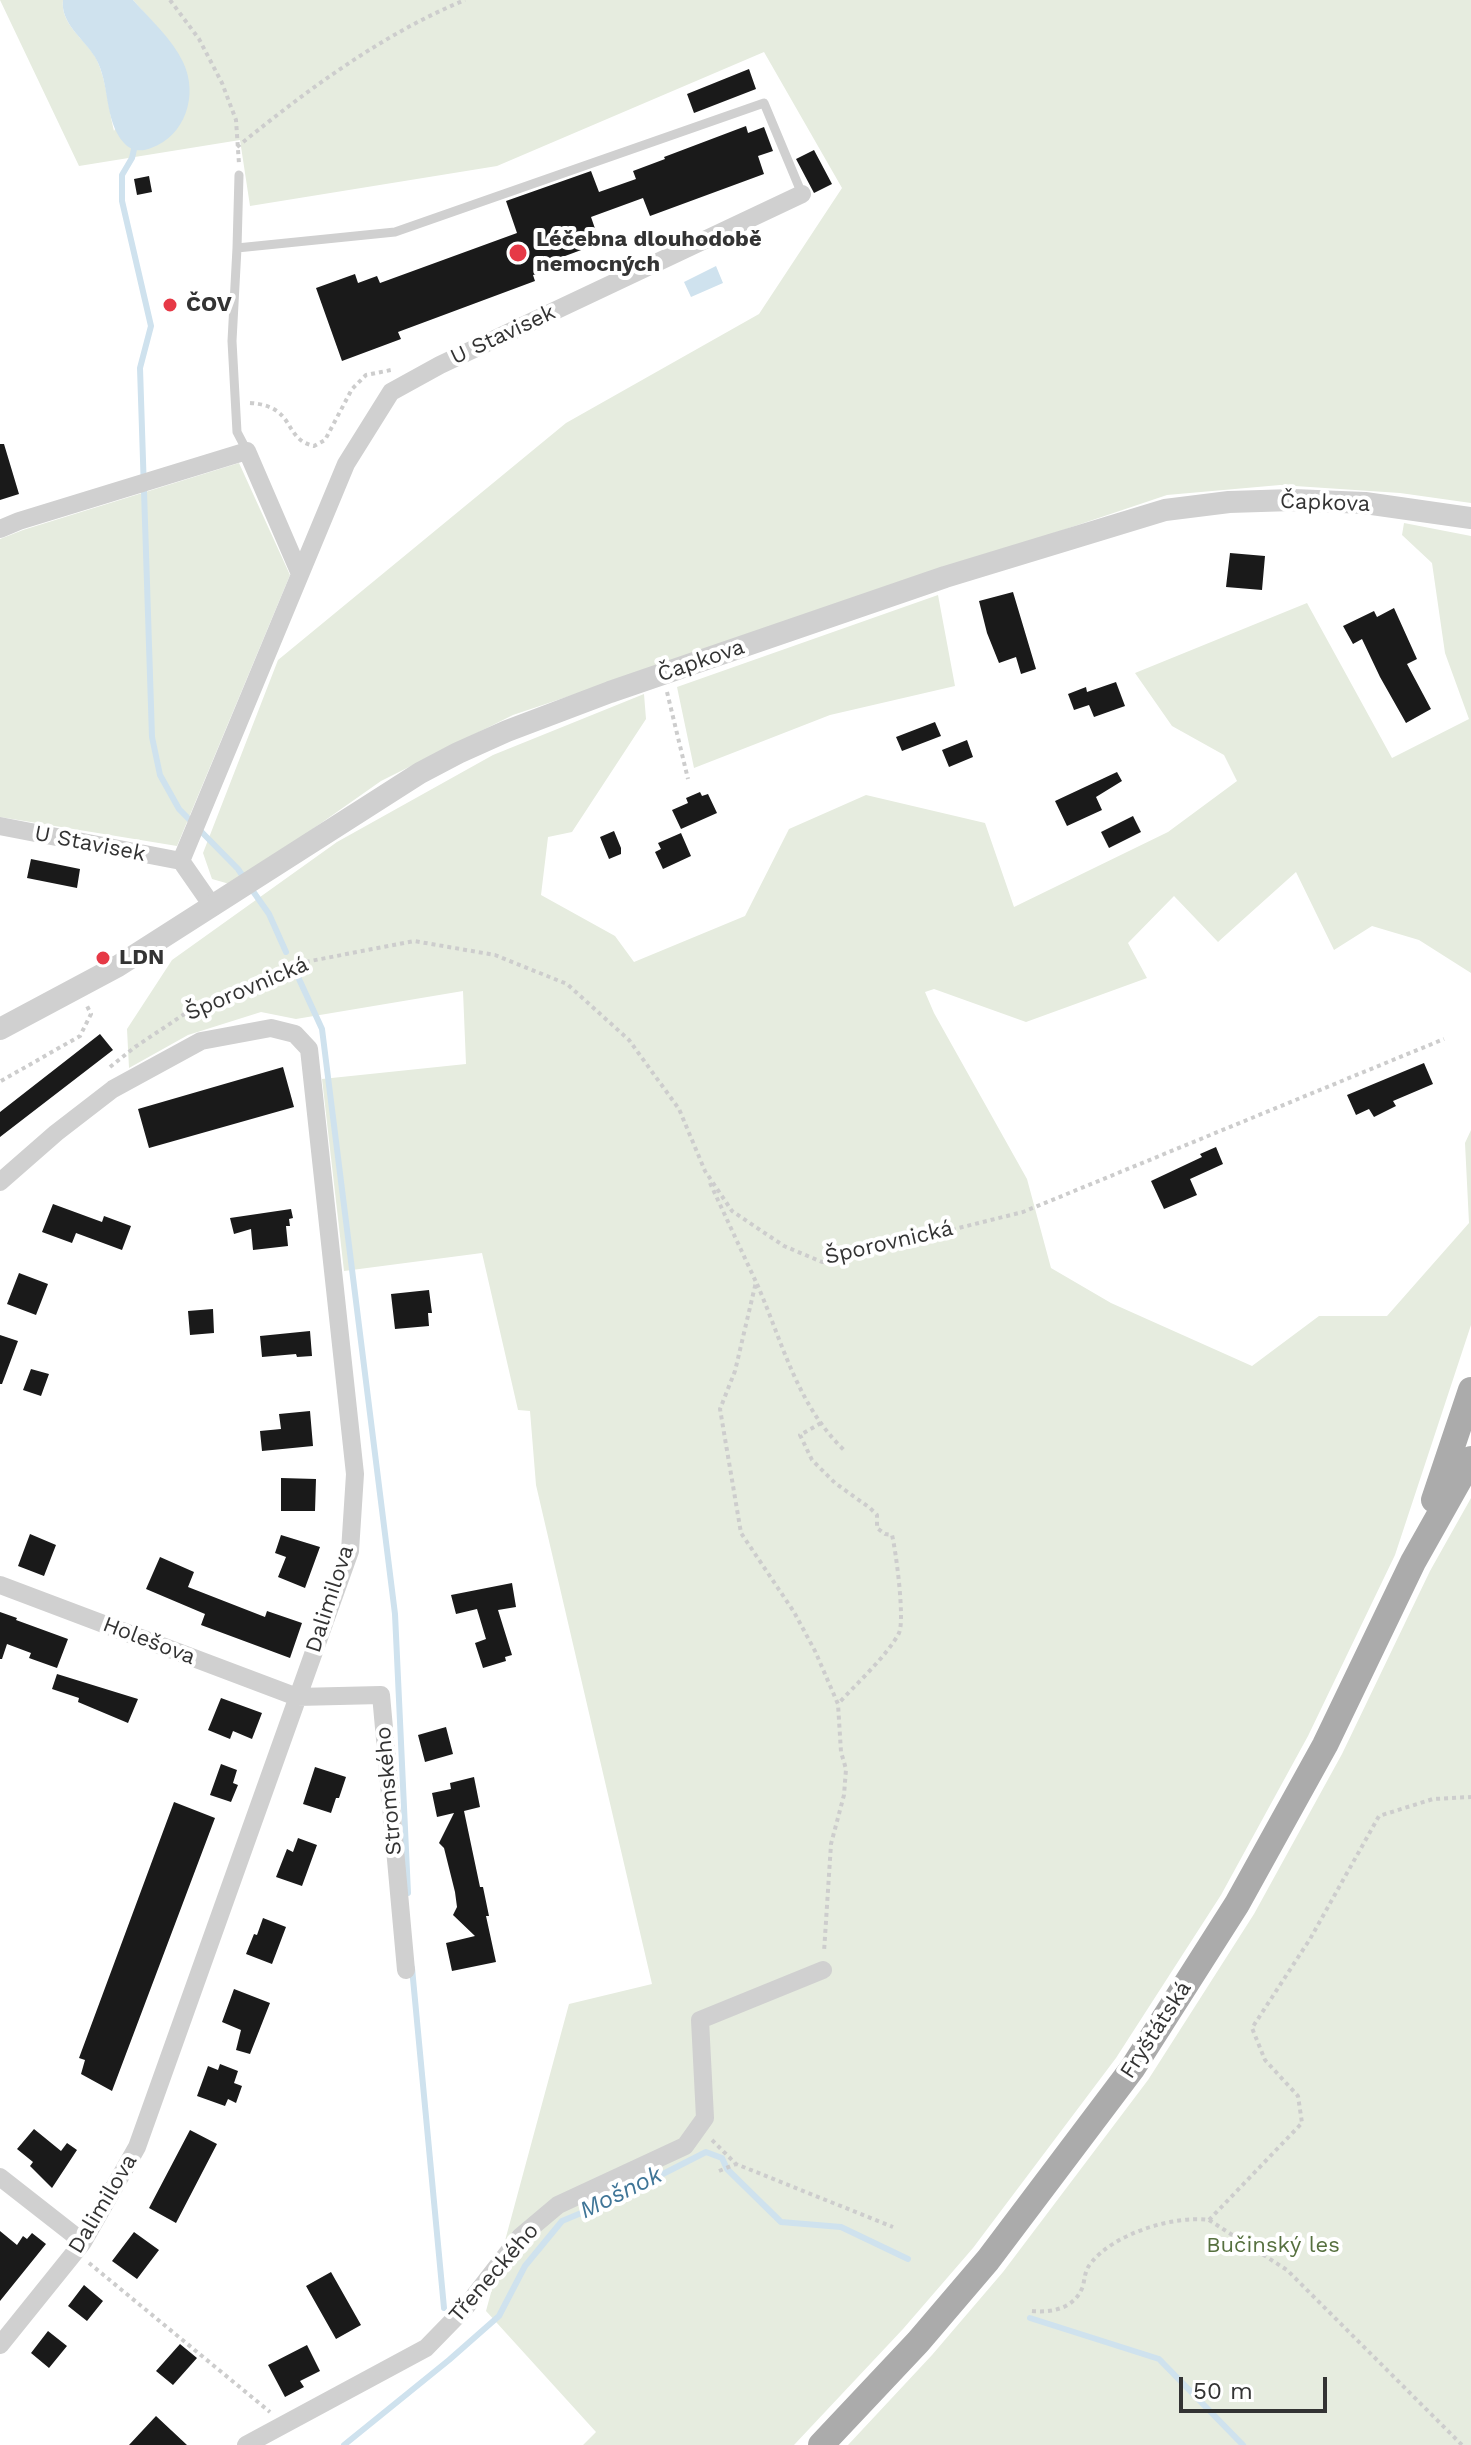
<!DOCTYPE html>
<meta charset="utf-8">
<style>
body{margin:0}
#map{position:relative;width:1471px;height:2445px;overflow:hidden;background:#fff;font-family:"Work Sans",sans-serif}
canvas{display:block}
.scale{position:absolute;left:1179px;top:2377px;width:148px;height:36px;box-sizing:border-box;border:4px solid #333;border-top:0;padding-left:10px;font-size:24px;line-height:28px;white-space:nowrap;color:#333;-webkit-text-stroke:6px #fff;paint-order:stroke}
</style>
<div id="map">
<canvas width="1471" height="2445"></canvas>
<div class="scale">50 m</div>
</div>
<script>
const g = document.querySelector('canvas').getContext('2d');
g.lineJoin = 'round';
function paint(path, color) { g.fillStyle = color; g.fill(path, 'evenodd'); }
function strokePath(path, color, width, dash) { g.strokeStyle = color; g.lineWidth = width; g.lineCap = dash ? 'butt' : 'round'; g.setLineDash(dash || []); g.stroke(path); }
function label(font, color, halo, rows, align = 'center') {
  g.font = font + ' "Work Sans",sans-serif'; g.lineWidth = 8; g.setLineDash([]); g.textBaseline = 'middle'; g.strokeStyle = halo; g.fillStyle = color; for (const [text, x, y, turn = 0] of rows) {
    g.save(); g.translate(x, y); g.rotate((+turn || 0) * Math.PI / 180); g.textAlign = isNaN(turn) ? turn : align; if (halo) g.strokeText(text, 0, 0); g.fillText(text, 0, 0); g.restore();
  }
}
const green = new Path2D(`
 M0,0H63C60,24 85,39 96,58C107,81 108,107 114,131L163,34L133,0H1471V503L1400,493L1280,485L1167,495L513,715L381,781L233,885L212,879L203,853L278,660L566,423L759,314L842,188L764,52L497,166L250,206L240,140L79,166Z
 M239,463L290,575L177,846L0,817V539L23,530Z
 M1404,523L1471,536V973L1419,940L1372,926L1334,950L1296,872L1218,942L1174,896L1128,943L1147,978L1026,1022L934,989L925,992L934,1013L1027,1179L1051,1268L1111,1303L1252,1366L1319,1316H1387L1469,1223L1465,1143L1471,1130V1325L1395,1555L1308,1736L1221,1895L1116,2058L973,2248L903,2329L794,2445H583L596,2432L486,2311L569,2004L652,1984L536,1485L530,1411L518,1410L482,1253L344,1271L322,1079L466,1064L463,991L296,1019L261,1012L188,1035L129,1068L127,1029L172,960L337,842L493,755L644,694L646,719L572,832L548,837L541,895L615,936L634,962L745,916L789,829L866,795L985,823L1014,907L1168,832L1237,781L1224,755L1172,726L1135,673L1307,603L1392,758L1469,719L1445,653L1432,563L1402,535Z
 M938,595L955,686L830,715L694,768L677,687Z
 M1471,1498V2445H848L932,2355L1003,2272L1148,2080L1254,1914L1342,1754L1430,1571Z`);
const water = new Path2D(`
 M63,0H133C150,19 172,39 183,62C199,95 185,136 151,148C141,152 131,151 124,143C103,119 111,84 95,57C84,39 60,23 63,0Z
 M716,266L723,283L691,297L684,282Z`);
const stream = new Path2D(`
 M135,145L132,158L122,175V201L151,326L140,368L152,737L160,775L179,809L238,869L244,878
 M250,887L269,914L286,952
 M299,979L322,1029L395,1614L408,1893
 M412,1968L444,2308
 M1030,2318L1159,2359L1243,2445
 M344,2445L449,2360L499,2316L525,2266L562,2221L610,2201L706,2152L722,2158L727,2169L781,2222L841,2227L908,2259`);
const building = new Path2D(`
 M749,69L756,89L694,113L687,94Z
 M746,126L748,133L764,127L773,151L758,156L764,174L650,216L643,198L591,217L600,243L549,262L552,269L533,275L535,281L398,332L401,339L342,361L316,288L355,274L358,283L377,276L380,283L517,233L506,201L591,171L599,192L636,179L633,171L665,159L664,157Z
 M814,150L832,184L814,193L796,159Z
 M149,176L152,192L137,195L134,179Z
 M0,444H4L19,494L0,500Z
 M1230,553L1265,556L1262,590L1226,587Z
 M1013,592L1036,669L1021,674L1016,657L999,663L987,633L979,601Z
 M1394,608L1417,659L1407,664L1431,709L1406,723L1380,677L1362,639L1353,644L1343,626L1374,611L1377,617Z
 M1116,682L1125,706L1094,717L1089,705L1074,710L1068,694L1086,687L1087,692Z
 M935,722L941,736L902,751L896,737Z
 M967,740L973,757L949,767L942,750Z
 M1117,772L1122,781L1096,797L1102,810L1067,826L1055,801Z
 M700,792L702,796L708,794L717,813L681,829L672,810L688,803L686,798Z
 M1133,816L1141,832L1109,848L1101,832Z
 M614,831L621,848V854L609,859L600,837Z
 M681,833L691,856L663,869L655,852L661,849L658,843Z
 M31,859L80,869L77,888L27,878Z
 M100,1034L113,1050L0,1137V1112Z
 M1424,1063L1433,1084L1393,1101L1396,1106L1374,1117L1369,1109L1356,1115L1347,1095Z
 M283,1067L294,1107L149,1148L138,1109Z
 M1216,1147L1223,1164L1190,1179L1197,1195L1164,1209L1151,1181L1202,1157L1200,1154Z
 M53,1204L102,1222L104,1216L131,1226L122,1250L76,1233L72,1243L42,1232Z
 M291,1209L293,1218L289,1219L290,1226H286L288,1246L253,1250L251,1229L234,1234L230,1218Z
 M19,1273L48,1284L36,1315L7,1304Z
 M429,1290L432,1313H428L429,1326L395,1329L391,1294Z
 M213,1309L214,1333L190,1335L188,1311Z
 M310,1331L312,1356L297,1357L296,1354L262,1357L260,1336Z
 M0,1335L18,1341L2,1384H0Z
 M31,1369L49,1374L41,1396L23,1390Z
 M310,1411L313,1446L262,1451L260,1431L281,1429L279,1414Z
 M281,1478L316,1479L315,1511H281Z
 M30,1534L56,1545L44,1576L18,1566Z
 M281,1535L320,1547L305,1588L278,1577L286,1557L275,1553Z
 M160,1557L194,1572L188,1587L265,1617L267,1611L302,1623L290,1658L201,1625L205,1614L146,1589Z
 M512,1583L516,1607L498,1610L512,1655L505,1657L506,1661L483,1668L475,1643L486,1639L477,1609L456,1614L451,1595Z
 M0,1612L17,1618L16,1620L68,1639L57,1668L29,1658L31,1653L7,1644L2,1659H0Z
 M57,1674L138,1699L128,1723L78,1702L79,1698L52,1689Z
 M221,1698L262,1713L252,1739L233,1731L230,1739L208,1730Z
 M446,1727L453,1754L425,1762L418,1735Z
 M221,1764L237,1770L233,1783L238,1785L231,1802L210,1795Z
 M315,1767L346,1777L339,1798H336L331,1813L303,1804Z
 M474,1777L480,1807L464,1811L480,1887H483L489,1916H486L496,1962L452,1971L446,1943L475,1936L453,1915L457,1907L455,1892L444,1848L439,1843L454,1813L437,1817L432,1793L451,1789L450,1783Z
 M174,1802L215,1818L112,2091L81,2074L85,2060L79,2058Z
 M298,1838L317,1845L302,1886L276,1877L287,1849L293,1852Z
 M263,1918L286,1927L272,1964L246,1954L254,1934L257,1935Z
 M234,1989L270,2003L250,2054L236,2050L241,2030L222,2022Z
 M220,2064L238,2071L234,2083L242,2086L236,2103L228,2099L225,2106L197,2096L208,2066L218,2070Z
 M34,2129L61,2151L67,2143L77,2150L52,2188L30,2166L33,2162L17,2149Z
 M190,2130L217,2144L176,2223L149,2208Z
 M0,2231L17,2245L23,2236L27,2239L32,2233L46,2244L0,2301Z
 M134,2232L159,2250L137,2279L112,2261Z
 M331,2272L361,2325L336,2339L306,2286Z
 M84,2285L103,2301L87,2321L68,2306Z
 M48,2331L67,2346L49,2368L31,2353Z
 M180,2344L197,2358L173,2385L156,2371Z
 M307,2345L320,2371L300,2381L304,2387L285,2397L268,2365Z
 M156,2416L187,2445H129Z`);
const path = new Path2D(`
 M170,0L199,39L222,83L236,120L239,164
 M237,147C306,91 382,34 465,0
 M250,403C297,406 282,439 314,446L325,440L352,389L366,375L391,370
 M667,692L688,779
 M110,1067L135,1047L198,1005L295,964L414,941L495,955L567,984L629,1040L679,1109L705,1171L732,1211L784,1246L822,1262L1023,1212L1444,1039
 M1,1081L80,1036L91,1014L87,1006
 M710,1183L756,1282L735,1371L720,1409L741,1533L794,1612L815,1651L838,1704L841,1752L846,1769L844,1795L831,1844L824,1952
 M757,1284C782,1341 797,1405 844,1450
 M821,1423L800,1435L812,1460L835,1483L870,1508L877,1515V1528L885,1534L892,1535C896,1551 905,1620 899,1633C887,1656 856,1684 838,1704
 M712,2140L736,2164L893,2227
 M719,2171L736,2164
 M1209,2220L1302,2123L1298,2096L1265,2060L1252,2028L1310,1939L1379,1816L1433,1799L1471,1797
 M89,2263L270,2412
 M1032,2311C1053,2313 1075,2308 1083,2286C1085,2277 1085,2270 1091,2263C1113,2234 1174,2215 1209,2220L1287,2270L1462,2445`);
const service = new Path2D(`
 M237,248L239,175
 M247,451L237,432L232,341L237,248L395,232L764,103L802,194`);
const minor = new Path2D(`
 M0,529L19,521L247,451L300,574
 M0,826L181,861L213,907
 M181,861L346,464L391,392L440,365L802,194
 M0,1182L56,1133L113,1089L201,1041L271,1028L295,1034L309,1049L355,1474L350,1551L137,2147L83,2242L0,2345
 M0,1585L297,1697L381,1695L406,1970
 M0,2177L83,2242
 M246,2445L426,2348L465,2308L520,2237L558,2205L685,2146L705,2118L700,2020L823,1970`);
const tertiary = new Path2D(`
 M0,1029L118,966L420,773L458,753L507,731L610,692L945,577L1165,510L1229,502L1293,500L1365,503L1471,518`);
const primary = new Path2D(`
 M1434,1500L1471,1390
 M821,2445L918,2342L988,2260L1132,2069L1237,1904L1325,1745L1413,1562L1471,1459`);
const markers = [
 [518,253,10,"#e63946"],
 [170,305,8,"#e63946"],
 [103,958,8,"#e63946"]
];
const poiNames = [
 ["Léčebna dlouhodobě",536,240],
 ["nemocných",536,265],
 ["ČOV",186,305],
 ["LDN",119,958]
];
const streetNames = [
 ["U Stavisek",503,335,-25],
 ["Čapkova",1325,503,2],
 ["Čapkova",701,661,-19],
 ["U Stavisek",90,844,11],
 ["Šporovnická",247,989,-23],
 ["Šporovnická",889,1243,-13],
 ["Dalimilova",330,1599,-72],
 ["Holešova",149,1641,21],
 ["Stromského",389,1791,-95],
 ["Fryštátská",1156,2030,-57],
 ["Dalimilova",103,2204,-59],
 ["Třeneckého",494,2273,-49]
];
const parkNames = [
 ["Bučinský les",1273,2246]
];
const waterNames = [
 ["Mošnok",621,2193,-26]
];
paint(green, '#e6ecdf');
paint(water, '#cfe2ee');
strokePath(stream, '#cfe2ee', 6);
paint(building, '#1a1a1a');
strokePath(path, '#cdcdcd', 4, [4, 4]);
strokePath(service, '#d0d0d0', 9);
strokePath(minor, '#d0d0d0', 18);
strokePath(tertiary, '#d0d0d0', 22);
strokePath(primary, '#ababab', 26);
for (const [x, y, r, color] of markers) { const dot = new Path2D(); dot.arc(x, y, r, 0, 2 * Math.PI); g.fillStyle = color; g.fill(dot); strokePath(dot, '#fff', 3); }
label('bold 22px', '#333', '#fff', poiNames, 'left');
label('22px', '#333', '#fff', streetNames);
label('22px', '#56703f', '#fff', parkNames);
label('italic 24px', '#3f7597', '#fff', waterNames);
</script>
